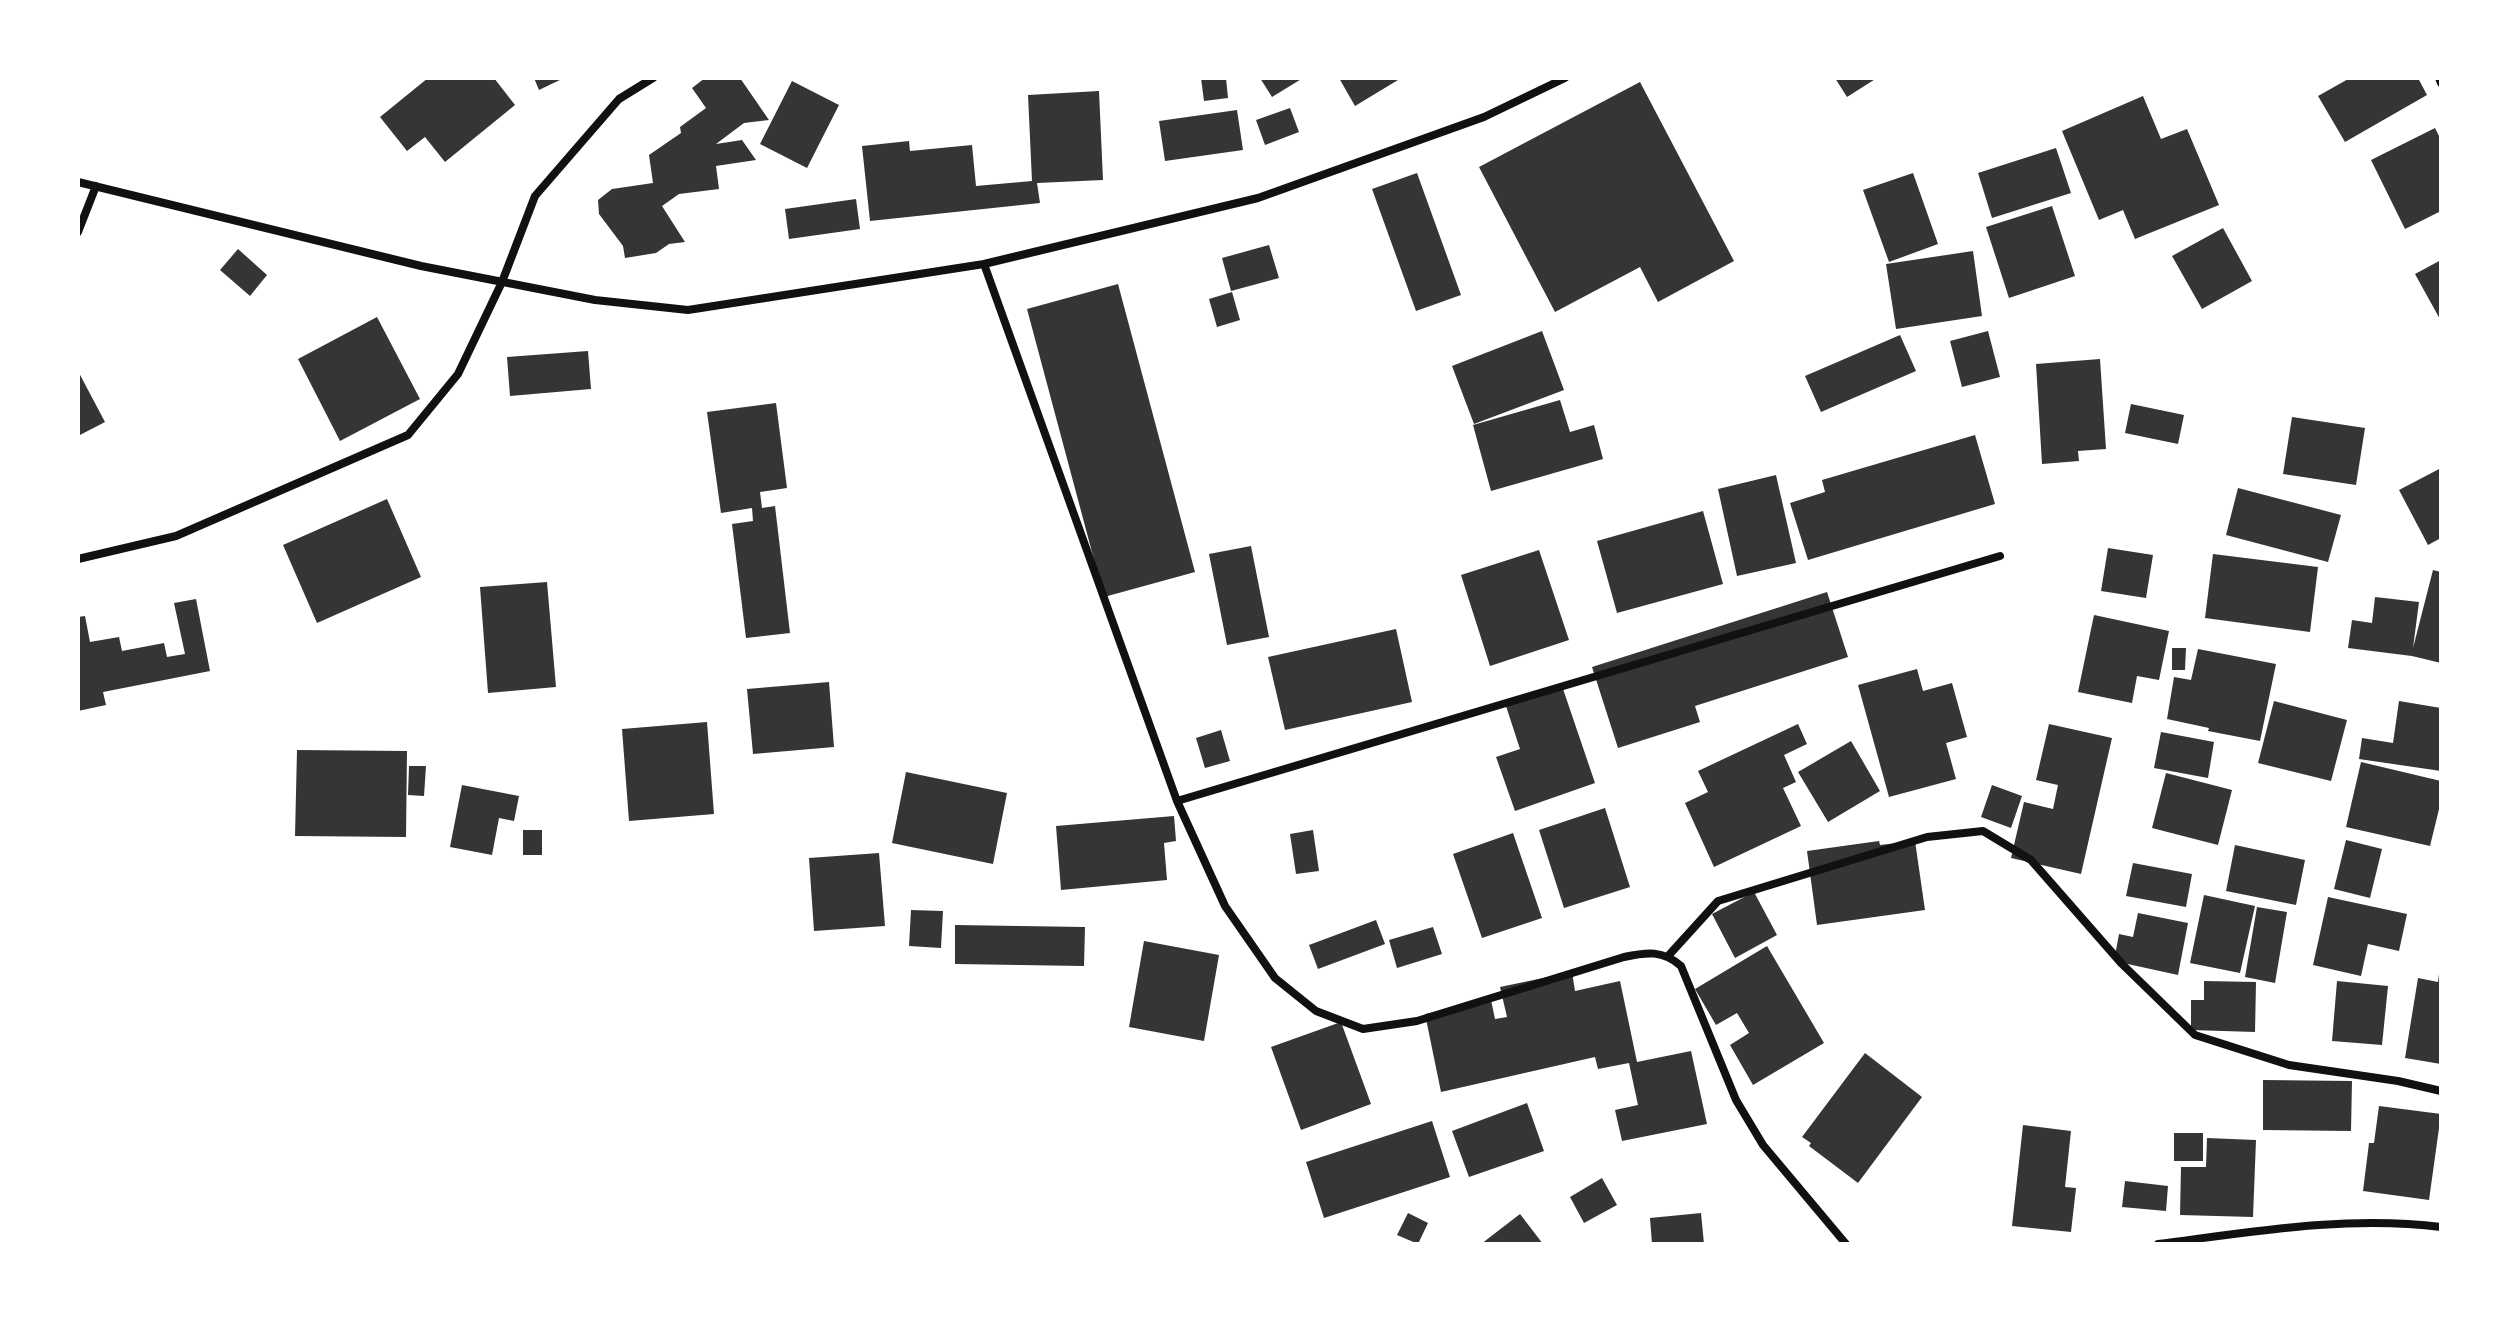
<!DOCTYPE html>
<style>
body{margin:0}
#map{position:relative;width:2519px;height:1322px;overflow:hidden;background:#fff;font-family:Jost,sans-serif}
canvas{display:block}
.frame{position:absolute;inset:0;border:80px solid #fff;pointer-events:none}
</style>
<div id="map">
<canvas width="2519" height="1322"></canvas>
<div class="frame"></div>
</div>
<script>
const g = document.querySelector('canvas').getContext('2d');
g.lineJoin = 'round';
function paint(path, color) { g.fillStyle = color; g.fill(path, 'evenodd'); }
function strokePath(path, color, width, dash) { g.strokeStyle = color; g.lineWidth = width; g.lineCap = dash ? 'butt' : 'round'; g.setLineDash(dash || []); g.stroke(path); }
const building = new Path2D(`
 M428,78H494L515,105L445,162L425,137L407,151L380,117Z
 M534,78H564L539,90Z
 M705,78H740L769,120L744,123L716,144L742,140L756,160L716,166L719,189L679,194L662,206L685,242L669,244L656,253L625,258L623,246L599,214L598,200L612,189L653,183L649,155L681,133L680,127L706,108L692,88Z
 M1201,78H1226L1228,98L1204,101Z
 M1260,78H1303L1272,97Z
 M1339,78H1397L1398,80L1355,106Z
 M1835,78H1877L1847,97Z
 M2350,78H2418L2427,95L2345,142L2318,96Z
 M792,81L839,105L807,168L760,144Z
 M1640,82L1734,261L1658,302L1640,267L1555,312L1479,167Z
 M1099,91L1103,180L1037,183L1040,203L870,221L862,146L909,141L910,151L972,145L976,186L1032,181L1028,95Z
 M2143,96L2161,139L2187,129L2219,205L2135,239L2123,210L2099,220L2062,131Z
 M1290,108L1299,132L1265,145L1256,120Z
 M1237,110L1243,150L1165,161L1159,121Z
 M2435,128L2441,140V211L2405,229L2371,160Z
 M2056,148L2071,193L1992,218L1978,173Z
 M1417,173L1461,295L1416,311L1372,189Z
 M1913,173L1938,244L1889,262L1863,190Z
 M856,199L860,229L789,239L785,209Z
 M2052,206L2075,276L2009,298L1986,227Z
 M2223,228L2252,281L2202,309L2172,256Z
 M1269,245L1279,278L1231,291L1222,258Z
 M238,249L267,275L250,296L220,270Z
 M1973,251L1982,316L1896,329L1886,264Z
 M2441,260V321L2415,274Z
 M1118,284L1195,572L1104,597L1027,309Z
 M1232,292L1240,320L1217,327L1209,299Z
 M377,317L420,399L340,441L298,359Z
 M1542,331L1564,390L1474,424L1452,366Z
 M1988,331L2000,377L1962,387L1950,341Z
 M1900,335L1916,371L1821,412L1805,376Z
 M588,351L591,389L510,396L507,357Z
 M2100,359L2106,449L2078,451L2079,461L2042,464L2036,364Z
 M78,371L105,422L78,436Z
 M1560,400L1570,432L1594,425L1603,459L1491,491L1473,425Z
 M776,403L787,488L760,492L762,508L775,506L790,633L746,638L732,524L753,521L752,508L721,513L707,412Z
 M2131,404L2184,415L2178,444L2125,433Z
 M2292,417L2365,428L2356,485L2283,474Z
 M1975,435L1995,504L1808,560L1790,503L1825,492L1822,480Z
 M2441,468V538L2428,545L2399,490Z
 M1776,475L1796,563L1737,576L1718,489Z
 M2238,488L2341,515L2328,562L2226,535Z
 M387,499L421,577L317,623L283,545Z
 M1703,511L1723,584L1617,613L1597,541Z
 M1251,546L1269,637L1227,645L1209,554Z
 M2108,548L2153,555L2146,598L2101,591Z
 M1539,550L1569,640L1490,666L1461,575Z
 M2213,554L2318,567L2310,632L2205,618Z
 M2433,570L2441,572V663L2412,656L2348,648L2352,620L2372,623L2375,597L2419,602L2413,648Z
 M547,582L556,687L488,693L480,587Z
 M1827,592L1848,657L1695,706L1700,722L1618,748L1592,667Z
 M196,599L210,671L103,692L106,705L78,711V617L85,616L90,642L119,637L122,651L164,643L167,657L185,654L174,603Z
 M2094,615L2169,631L2159,680L2137,676L2132,703L2078,692Z
 M1396,629L1412,702L1285,730L1268,657Z
 M2172,648H2186L2185,670H2172Z
 M2198,649L2276,664L2260,741L2208,731L2209,728L2167,719L2174,677L2191,680Z
 M1917,669L1923,691L1952,683L1967,737L1946,743L1956,779L1889,797L1858,685Z
 M829,682L834,747L753,754L747,689Z
 M1561,683L1595,783L1515,811L1496,757L1520,749L1505,703Z
 M2274,701L2347,720L2331,781L2258,763Z
 M2399,701L2441,708V771L2359,759L2362,738L2393,743Z
 M707,722L714,814L629,821L622,729Z
 M1798,724L1807,744L1784,755L1796,782L1783,788L1801,826L1714,867L1685,803L1708,792L1698,771Z
 M2049,724L2112,738L2081,874L2011,858L2024,802L2053,809L2058,785L2036,780Z
 M1221,730L1230,761L1205,768L1196,738Z
 M2161,732L2214,742L2208,778L2154,768Z
 M1851,741L1880,791L1828,822L1798,772Z
 M297,750L407,751L406,837L295,836Z
 M2361,762L2441,781V801L2430,846L2346,827Z
 M409,766H426L424,796L408,795Z
 M906,772L1007,793L993,864L892,843Z
 M2166,773L2232,790L2218,845L2152,828Z
 M462,785L519,796L514,821L499,818L492,855L450,847Z
 M1992,785L2022,796L2011,828L1981,817Z
 M1605,808L1630,887L1564,908L1539,830Z
 M1174,816L1176,841L1164,843L1167,880L1061,890L1056,826Z
 M523,830H542V855H523Z
 M1313,830L1319,871L1296,874L1290,834Z
 M1513,833L1542,918L1482,938L1453,854Z
 M2346,840L2382,849L2370,898L2334,889Z
 M1879,841L1880,845L1915,841L1925,910L1817,925L1807,851Z
 M2235,845L2305,860L2296,905L2226,891Z
 M879,853L885,926L814,931L809,858Z
 M2133,863L2192,874L2186,907L2126,896Z
 M1754,892L1777,935L1735,958L1712,914Z
 M2204,895L2255,906L2240,973L2190,963Z
 M2328,897L2407,914L2399,951L2368,944L2361,976L2313,965Z
 M2257,907L2287,912L2275,983L2245,977Z
 M911,910L943,911L941,948L909,946Z
 M2138,913L2188,923L2178,975L2114,961L2119,934L2133,937Z
 M1376,920L1385,944L1318,969L1309,945Z
 M955,925L1085,927L1084,966L955,964Z
 M1433,927L1442,954L1397,968L1389,940Z
 M1144,941L1219,955L1204,1041L1129,1027Z
 M1767,946L1824,1043L1753,1085L1730,1045L1749,1033L1737,1013L1716,1025L1695,989Z
 M1572,972L1575,991L1620,981L1637,1062L1691,1051L1707,1124L1622,1141L1615,1110L1638,1105L1629,1063L1598,1069L1595,1057L1441,1092L1425,1014L1491,1000L1495,1019L1507,1017L1500,987Z
 M2439,974L2441,1064L2405,1058L2418,978L2438,982Z
 M2204,981L2256,982L2255,1032L2191,1030V1000H2204Z
 M2337,981L2388,986L2382,1045L2332,1041Z
 M1341,1022L1371,1104L1301,1130L1271,1047Z
 M1865,1053L1922,1097L1858,1183L1809,1146L1811,1143L1802,1137Z
 M2263,1080L2352,1081L2351,1131L2263,1130Z
 M1527,1103L1544,1151L1469,1177L1452,1131Z
 M2379,1106L2441,1114L2429,1200L2363,1191L2369,1143H2374Z
 M1432,1121L1450,1177L1324,1218L1306,1162Z
 M2023,1125L2071,1131L2065,1187L2076,1188L2071,1232L2012,1226Z
 M2174,1133H2203V1161H2174Z
 M2207,1138L2256,1140L2253,1217L2180,1215L2181,1167H2206Z
 M1602,1178L1617,1205L1584,1223L1570,1197Z
 M2125,1181L2168,1186L2166,1211L2122,1207Z
 M1408,1213L1428,1223L1418,1244L1397,1235Z
 M1701,1213L1704,1244H1652L1650,1218Z
 M1520,1214L1543,1244H1481Z`);
const minor = new Path2D(`
 M2439,78L2441,83
 M78,182L421,266L595,300L688,310L984,264L1258,198L1484,117L1565,78
 M78,232L96,186
 M984,264L1177,801L1225,906L1275,978L1316,1011L1363,1029L1417,1021L1624,957C1647,952 1663,950 1681,966L1736,1100L1763,1145L1846,1244
 M78,559L176,536L408,435L458,374L502,282L535,196L619,99L653,78
 M1177,801L2000,556
 M1669,955L1718,901L1927,837L1983,831L2031,860L2122,964L2195,1035L2289,1065L2398,1081L2441,1091
 M2158,1244C2251,1232 2347,1215 2441,1227`);
paint(building, '#353535');
strokePath(minor, '#111', 8);
</script>
